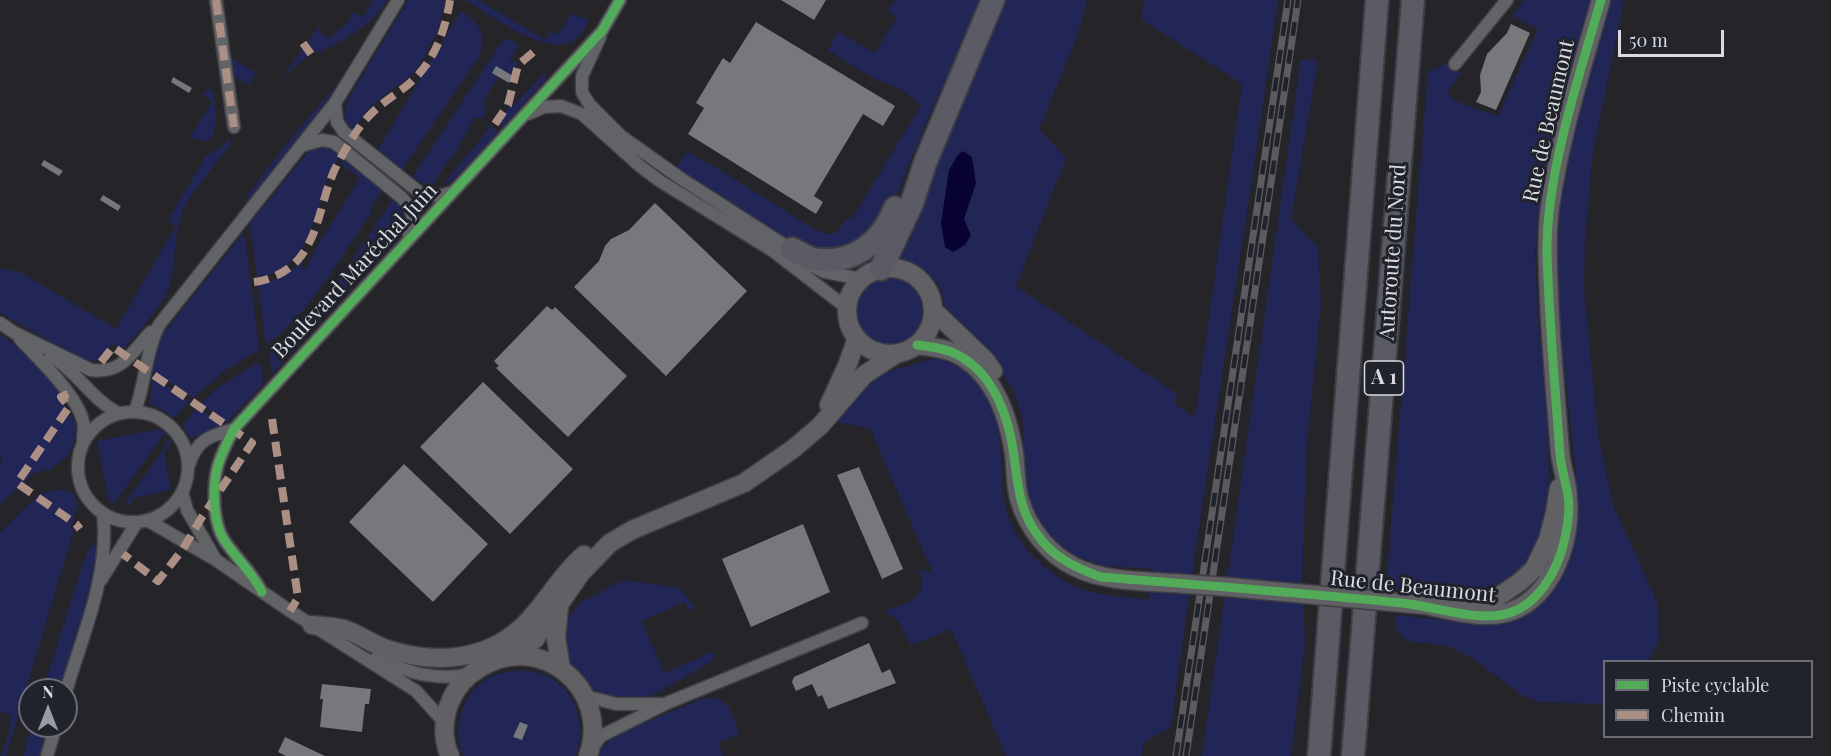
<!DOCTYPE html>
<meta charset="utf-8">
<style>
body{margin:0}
#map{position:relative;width:1831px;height:756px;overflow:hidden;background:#242429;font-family:"Playfair Display",serif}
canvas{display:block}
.legend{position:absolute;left:1603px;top:660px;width:210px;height:78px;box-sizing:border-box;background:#21232c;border:2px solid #6b6d74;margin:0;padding:8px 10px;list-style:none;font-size:18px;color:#d9dbe0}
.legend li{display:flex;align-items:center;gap:12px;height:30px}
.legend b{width:30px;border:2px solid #6b6d74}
.north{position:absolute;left:18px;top:678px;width:60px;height:60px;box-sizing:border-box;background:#21232c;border:2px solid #6b6d74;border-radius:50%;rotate:0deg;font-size:16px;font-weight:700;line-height:24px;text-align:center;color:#d9dbe0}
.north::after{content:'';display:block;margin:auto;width:21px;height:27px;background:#9a9ba0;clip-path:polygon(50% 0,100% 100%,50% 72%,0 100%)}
.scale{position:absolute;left:1618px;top:30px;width:106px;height:27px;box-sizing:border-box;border:3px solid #d9dbe0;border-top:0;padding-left:8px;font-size:18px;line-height:21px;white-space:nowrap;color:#d9dbe0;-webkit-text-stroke:4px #21232c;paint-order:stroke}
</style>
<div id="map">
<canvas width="1831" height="756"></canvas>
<ul class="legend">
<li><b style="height:8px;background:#51ab58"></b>Piste cyclable</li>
<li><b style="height:8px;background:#ac8f84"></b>Chemin</li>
</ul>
<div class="north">N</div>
<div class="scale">50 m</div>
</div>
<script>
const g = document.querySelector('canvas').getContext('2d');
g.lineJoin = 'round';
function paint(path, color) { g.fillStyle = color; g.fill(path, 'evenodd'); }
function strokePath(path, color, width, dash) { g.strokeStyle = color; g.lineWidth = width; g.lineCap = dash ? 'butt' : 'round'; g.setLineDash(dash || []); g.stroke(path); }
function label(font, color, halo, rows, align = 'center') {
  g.font = font + ' "Playfair Display",serif'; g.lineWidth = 6; g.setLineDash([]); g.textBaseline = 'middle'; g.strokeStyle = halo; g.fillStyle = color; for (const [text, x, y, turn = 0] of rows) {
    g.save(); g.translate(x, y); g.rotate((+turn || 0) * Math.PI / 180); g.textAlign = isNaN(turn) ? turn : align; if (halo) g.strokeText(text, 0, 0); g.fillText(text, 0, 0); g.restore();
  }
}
const green = new Path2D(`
 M373,0H387C371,27 345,39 319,53L314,51L283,77L322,21L323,22L318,31L331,39L337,30L339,31L347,23L353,12L363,18Z
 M408,0H440L445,2L437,32L418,68L408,78L372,105L353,130L344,120L349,98Z
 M466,0H478L546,40L551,31L558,35L571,14L589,20C585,27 582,34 576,39C549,60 489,14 466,0Z
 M895,0H984L928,118L886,222L842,253L801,248L681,175L676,168L687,152L720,170L814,229L827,234L836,233L845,221L854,216L921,105L902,90L871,77L828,50L838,32L875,53L897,17L888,11Z
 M1001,0H1087L1076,40L1039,129L1066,158L1016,286L1177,394L1175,404L1195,417L1242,84L1141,19L1145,0H1278C1244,243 1203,484 1171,727L1144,742L1142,756H1006L951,629L911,645L897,619L885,613L886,611C908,602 931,598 918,569L933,574L870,428L841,423L836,419L865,382L868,384C882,370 899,370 918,363C940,356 944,357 963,370C998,393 1000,435 1002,473C1002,482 1002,491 1004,500C1007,516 1014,532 1024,546C1035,561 1064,584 1082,589C1101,596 1128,597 1149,600L1153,569L1104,566L1075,556L1051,537L1036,515L1026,490L1022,416L1013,389L997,366L950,320L939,285L918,265L896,256Z
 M1523,0H1593L1555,137L1539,206L1535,251L1538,320L1548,427L1549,485L1546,526L1537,549L1526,563L1508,580L1482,597L1386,588L1428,72L1448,63L1461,72L1447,94C1461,107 1481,109 1498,116L1538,29L1513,16Z
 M1610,0H1624L1593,152L1585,238L1584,288L1598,435L1613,505L1658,604L1659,641L1648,661L1604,662V704L1539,702L1520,694L1475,660L1448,646L1407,641L1395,628L1396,615L1479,624L1494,625L1509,622L1525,616L1553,593L1571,553L1578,524L1576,474L1559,317L1557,253L1560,208L1571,147Z
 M461,11C479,22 488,35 479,57L401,171L376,153Z
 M224,31H228L231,58L256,73L249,85L229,74Z
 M508,39L519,45L509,62H517L513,76L495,67L492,73L498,77L484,101L485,115L482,118H475L457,149L431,187L412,178L503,40Z
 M1301,60H1318L1291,220L1318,247L1321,304L1307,441L1302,583L1305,644L1291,756H1202Z
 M546,71L545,80L502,128L500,125V120L510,105L513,106Z
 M337,84L339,85L248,202L247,196L288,142Z
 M208,88L213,92C215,111 224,153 190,137L212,101L203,95Z
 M488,124L498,132L452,181L442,186L488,130Z
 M230,138L231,144L187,201C171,233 178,256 169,287C164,305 134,336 122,351L113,344L98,361L93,360L91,364L0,313V268L22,273L116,329L176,226L168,220L206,156L222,147Z
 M320,145L333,148L341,155C309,198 322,264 257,278L250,223L308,152Z
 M345,158L383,188L372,205L371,214C339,259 311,312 266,345L258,285C275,282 293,271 304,258L301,267L305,270L317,247L360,178L341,164Z
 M394,198L403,204L409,216L406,229L271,375L270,354L297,334L322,304Z
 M241,236L245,237L259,350L227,369L193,398L153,372L159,339Z
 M856 310a34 34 0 1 1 68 0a34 34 0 1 1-68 0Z
 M0,334C24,351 42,370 60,393L58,396L77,425C74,444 72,459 53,466V469L34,473L0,504V464L3,459L0,457Z
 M256,363L262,364L263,384L227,422L201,404L215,390Z
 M152,376L190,401L174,418L158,407L150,405Z
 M198,407L224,425L220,428L190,438L183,425Z
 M160,429L165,433L113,504L109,502L97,441Z
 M170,439L172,442L164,452L171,490L133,498L130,504L124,505Z
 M55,490H64L75,495L77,506L71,528L74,529L6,756H1L10,730L11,715L0,712V533L38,495Z
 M91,545L99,549L95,576L60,690H43L84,560Z
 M623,580L679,588L683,592L694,607L689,611L685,602L641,621L665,673L712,652L715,655L713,660L680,680L649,697L640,700L614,698L592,689L572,668L566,657L565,630L569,617L580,603Z
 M510,671C516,671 523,670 529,671C571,676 589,719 576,756H463C451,727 463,690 492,676C498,674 505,673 510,671Z
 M704,698L718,699L728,705L740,734L718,742L723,756H598L605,744L618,734Z
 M32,726H49L39,756H23Z`);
const water = new Path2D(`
 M963,151L972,157L976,183L964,219L971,235L965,245L953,252L945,247L941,223L949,170L957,156Z`);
const building = new Path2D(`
 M781,0H826L814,20Z
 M756,22L895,106L883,126L863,114L814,196L823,202L816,214L688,134L704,108L696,103L723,58L730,63Z
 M1511,24L1530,33L1496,110L1476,102L1481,92L1480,75L1487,54L1507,33Z
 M496,66L513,76L509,83L492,73Z
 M173,77L192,88L189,93L171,82Z
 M44,160L63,171L59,176L41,165Z
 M103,195L121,206L118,211L100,200Z
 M655,203L747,291L666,376L574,287L599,261L605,246L611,239L629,230Z
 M547,306L552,310L555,307L627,376L568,437L496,368L499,366L494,361Z
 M483,382L573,469L510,534L420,447Z
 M404,464L488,544L433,602L349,522Z
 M859,467L903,569L882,579L837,475Z
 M803,524L830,592L751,627L722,559Z
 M869,643L882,673L890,669L896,683L828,709L822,695L818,697L812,684L796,691L792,682L794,677Z
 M322,684L371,689L369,704H365L362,732L320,727L323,699H320Z
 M520,722L528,725L522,740L513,737Z
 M285,737L325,756H286L278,752Z`);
const street = new Path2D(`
 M216,0L234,127
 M600,37L582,76V92L589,104L621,136L680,178L795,252
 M1455,64L1507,0
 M335,103L337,122L344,132L419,192C431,197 441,197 452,192
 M528,114L544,107L561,106L582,114L641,167L660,181L773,251L847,308
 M304,145L322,140L334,142L401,197C413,209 416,220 409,236
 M810,265L825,272L861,279
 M0,323L21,337
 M15,333L91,370C124,374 131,352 151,332
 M20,339C39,359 76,394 83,421C85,427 83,434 83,440
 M51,356C77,371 91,399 118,413
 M135,411C146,381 145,354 159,325L335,103L398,0
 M78 467a55 55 0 1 1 110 0a55 55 0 1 1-110 0Z
 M189,465C197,439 210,436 234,429
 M182,492L187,510L216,560
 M147,520L216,560L290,611L416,691L445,723
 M101,580L137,522
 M262,592C253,573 236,558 224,540C218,530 216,520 215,509C212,474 218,460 234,429L602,31L620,0
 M375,659C408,671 433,682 469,674
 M66,691C83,634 110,574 103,513
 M585,696L616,704H660
 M592,748L601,736L667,703L862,623
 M47,756L56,726`);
const secondary = new Path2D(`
 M847 311a43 43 0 1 1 86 0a43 43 0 1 1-86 0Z
 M934,311L985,360L993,371
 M917,345C931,347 945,348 957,354C994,373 1008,415 1014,453C1016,468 1015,484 1019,498C1027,527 1048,554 1075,567C1106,583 1153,581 1187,584
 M829,405L847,366L857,338
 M1228,587L1305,594
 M1461,604L1484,603L1501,595L1521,581L1534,569L1548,540L1555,513L1559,488
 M1425,605C1473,615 1515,629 1547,582C1563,559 1570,527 1568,500C1568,483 1561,467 1560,451C1556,400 1551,348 1549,297C1548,267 1546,237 1550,207C1560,136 1582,68 1601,0
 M559,607L556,638L561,669
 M312,625C323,626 334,627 344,629C360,634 374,646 390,650C435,664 484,661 521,628C545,606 559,576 584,555
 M514,656L535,639L581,573L610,543L632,530L744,483L793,449L820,426L864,375L896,354
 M450,756C442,739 443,719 450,702C456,687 466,676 480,668C540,630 612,689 588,756`);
const highway = new Path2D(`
 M792,249C798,252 806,257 813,259C853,266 882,242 895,208
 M881,269L912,203L925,163L993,0
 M1319,756L1377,0
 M1353,756L1413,0`);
const rail = new Path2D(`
 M1176,756L1288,0
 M1186,756L1298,0`);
const secondaryBridge = new Path2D(`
 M1187,584L1228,587
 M1305,594L1425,605`);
const quiet = new Path2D(`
 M216,0L234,127
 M303,43L311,54
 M495,124L508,105L518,65L537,49
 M254,282C271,280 290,271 301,256C321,230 322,192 338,163C347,146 358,126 372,113C384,101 399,93 411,82C435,60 445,31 450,0
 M101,362L113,347L252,443L202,517L183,549L158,581L123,554
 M68,394L61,397L69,407L17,483L76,524L80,529
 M272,419L298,598L290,611`);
const cycleway = new Path2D(`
 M917,345C931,347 945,348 958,355C994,374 1009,417 1014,456C1018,484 1019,510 1037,534C1052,557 1076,568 1101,577C1201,585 1302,593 1402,603C1432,606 1472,620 1501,615C1537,609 1558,571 1565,538C1568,524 1570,509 1568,496C1566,482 1561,469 1560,454C1555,387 1549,320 1547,253C1546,173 1579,77 1601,0
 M262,592C253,573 236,558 224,540C218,530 216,520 215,509C212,474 218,460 234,429L602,31L620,0`);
const shields = [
 [1384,378,39]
];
const shieldNames = [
 ["A 1",1384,378]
];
const streetNames = [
 ["Rue de Beaumont",1549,121,-77],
 ["Autoroute du Nord",1393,252,-86],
 ["Boulevard Maréchal Juin",355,271,-47],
 ["Rue de Beaumont",1413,587,6]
];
paint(green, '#212657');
paint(water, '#090331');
paint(building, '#77787c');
strokePath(street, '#3f3f43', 15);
strokePath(secondary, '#3f3f43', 21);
strokePath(highway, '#3f3f43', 26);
strokePath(street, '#626366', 12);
strokePath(secondary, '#606065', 18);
strokePath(highway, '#5a5b64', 22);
strokePath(rail, '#5c5c60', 7);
strokePath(rail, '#21232c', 4.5, [14]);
strokePath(secondaryBridge, '#3f3f43', 21, []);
strokePath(secondaryBridge, '#606065', 18);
strokePath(quiet, '#ac8f84', 8, [15, 8]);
strokePath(cycleway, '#51ab58', 9);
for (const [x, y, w] of shields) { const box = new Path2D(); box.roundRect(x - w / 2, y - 17, w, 34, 4.5); g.fillStyle = '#21232c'; g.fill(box); strokePath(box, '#d9dbe0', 1.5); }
label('bold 20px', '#d9dbe0', null, shieldNames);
label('21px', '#d9dbe0', '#21232c', streetNames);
</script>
